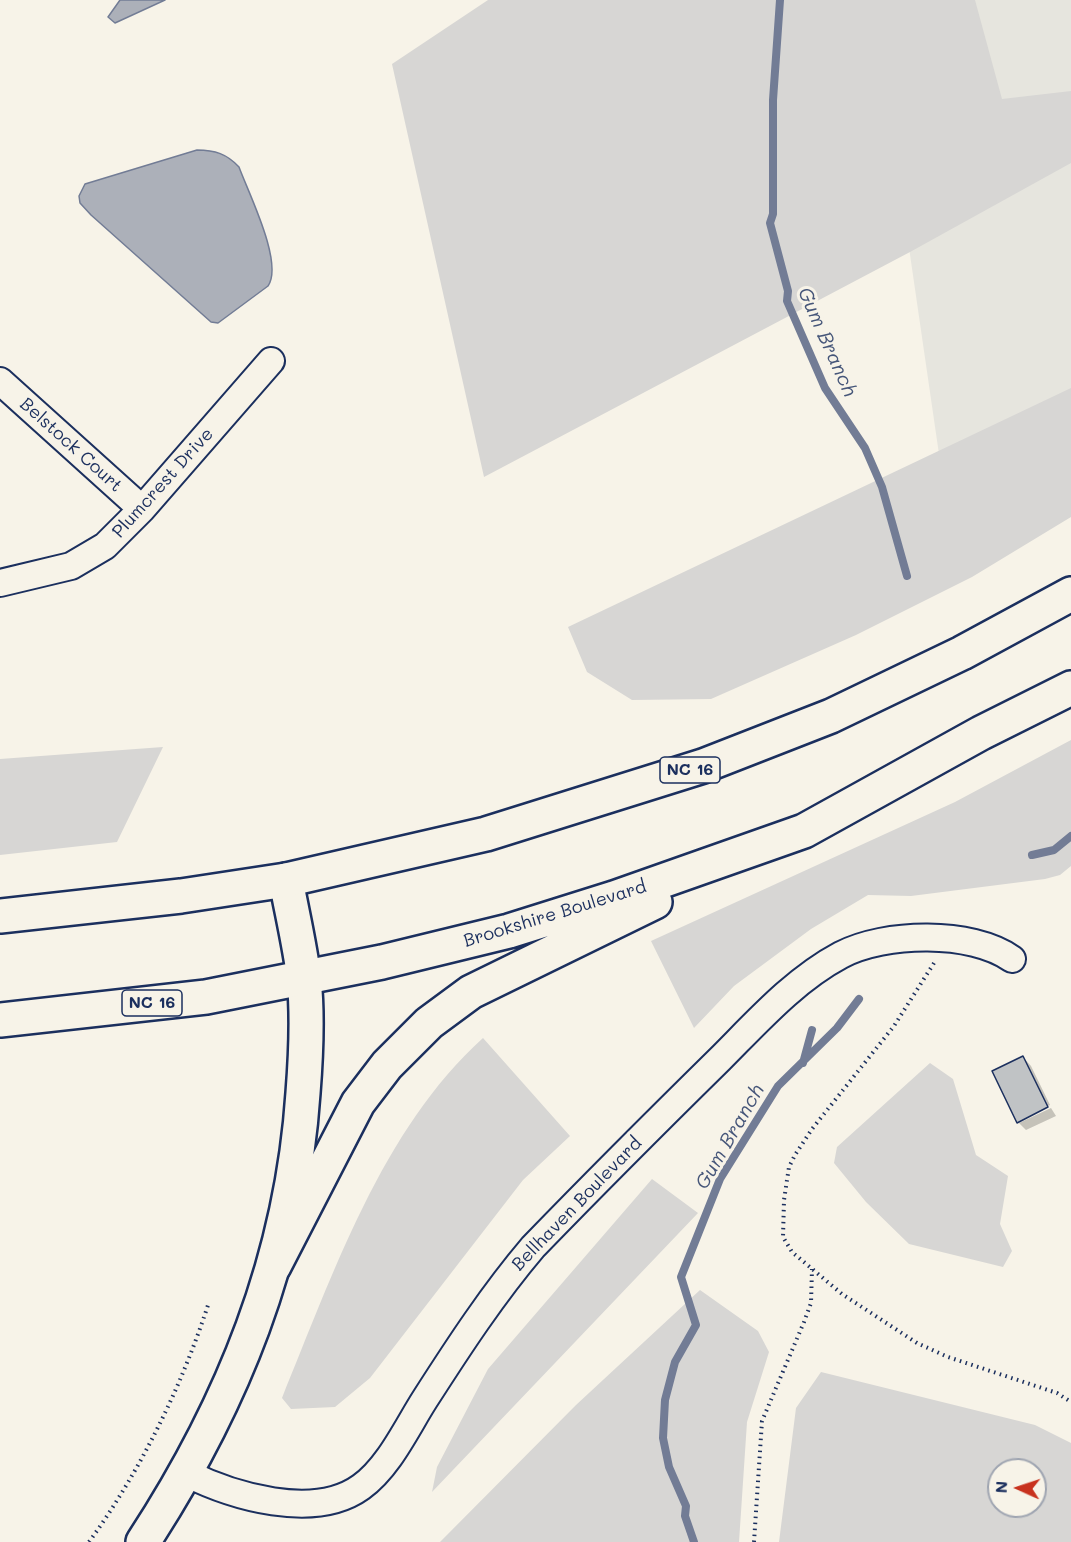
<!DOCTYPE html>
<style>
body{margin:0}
#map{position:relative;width:1071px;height:1542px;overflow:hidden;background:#f7f3e8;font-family:Mali,sans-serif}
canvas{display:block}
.north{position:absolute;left:987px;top:1458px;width:60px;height:60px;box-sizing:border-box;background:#f7f3e8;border:2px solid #9fa5b1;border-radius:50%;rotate:273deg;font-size:16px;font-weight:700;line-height:24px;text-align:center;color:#1b2f5e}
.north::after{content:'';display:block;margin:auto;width:21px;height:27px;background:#c8321e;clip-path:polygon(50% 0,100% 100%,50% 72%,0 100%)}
</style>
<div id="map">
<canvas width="1071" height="1542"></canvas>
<div class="north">N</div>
</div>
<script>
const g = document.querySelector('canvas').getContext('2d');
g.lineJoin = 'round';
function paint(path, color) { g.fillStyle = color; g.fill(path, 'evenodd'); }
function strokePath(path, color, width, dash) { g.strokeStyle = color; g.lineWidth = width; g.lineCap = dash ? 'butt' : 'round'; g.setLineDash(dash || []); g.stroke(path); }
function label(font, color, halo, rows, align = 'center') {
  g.font = font + ' Mali,sans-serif'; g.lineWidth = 6; g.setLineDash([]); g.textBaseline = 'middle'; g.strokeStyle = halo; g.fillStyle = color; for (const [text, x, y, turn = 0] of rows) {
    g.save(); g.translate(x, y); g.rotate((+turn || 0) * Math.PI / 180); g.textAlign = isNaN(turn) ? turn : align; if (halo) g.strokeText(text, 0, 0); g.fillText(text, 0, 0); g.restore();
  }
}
const built = new Path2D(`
 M873,0H1071V460L949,523Z`);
const green = new Path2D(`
 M488,0H975L1002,99L1071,91V163L910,252L484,477L392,64Z
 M1071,388V517L972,577L856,635L711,699L632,700L587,672L568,627Z
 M1071,740V866L1060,875L1045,879L911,896L868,895L811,929L734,986L694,1028L651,941L955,802Z
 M163,747L117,842L0,855V759Z
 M483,1038L570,1136L523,1180L370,1378L335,1407L291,1409L282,1398C333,1274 382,1129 483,1038Z
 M930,1063L953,1079L976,1155L1008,1176L1000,1224L1012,1251L1003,1267L909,1244L866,1202L834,1163L837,1147Z
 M652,1179L698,1213L432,1492L437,1467L488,1369Z
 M700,1290L758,1331L769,1352L747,1422L739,1542H440L576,1405Z
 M821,1372L1035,1425L1071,1443V1542H779L796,1408ZM999,1470H1035V1506H999Z`);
const water = new Path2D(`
 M120,0H165L115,23L108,17Z
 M197,150C215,150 227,154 239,167C248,192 284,263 268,286L218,323L211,322L91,215L80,203L79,196L85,184Z`);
const shadow = new Path2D(`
 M1023,1057L1031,1066L1050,1105L1019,1120V1123L1018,1122Z
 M1051,1108L1056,1116L1026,1130L1019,1123Z`);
const stream = new Path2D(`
 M780,0L773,100V214L770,223L788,291L787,301L825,388L865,448L882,487L907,576
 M1032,855L1054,850L1071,836
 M803,1063L812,1030
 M694,1542L685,1516L686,1506L669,1467L663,1438L665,1400L675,1362L696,1325L681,1277L720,1179L778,1086L837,1028L859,999`);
const building = new Path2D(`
 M1023,1056L1048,1107L1017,1123L992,1071Z`);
const path = new Path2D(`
 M934,963L894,1026L812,1129L795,1155L789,1167L784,1200L783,1237L792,1252L842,1294L917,1343L948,1357L1057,1393L1071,1402
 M89,1542C141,1470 182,1386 209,1302
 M754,1542L762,1421L804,1322L811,1303L812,1269`);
const street = new Path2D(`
 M0,381L142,509
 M0,583L71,566L105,546L142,509L271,361
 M186,1473C232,1496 314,1521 361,1487C389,1467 407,1427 425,1399C459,1346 493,1294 533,1247C595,1183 657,1121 720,1059C757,1022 794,980 841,955C885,932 971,930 1012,959`);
const secondary = new Path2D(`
 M143,1542C233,1404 292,1258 303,1093C306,1055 308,1016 304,979C300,946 292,913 286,880`);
const highway = new Path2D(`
 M0,916L181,896L286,880L486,834L703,766L831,716L962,653L1071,594
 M0,1020L206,997L382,962L509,931L614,898L804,831L981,733L1071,688
 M274,1266L358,1103L387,1065L429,1023L471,992L655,902`);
const shields = [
 [690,770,60],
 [152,1003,60]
];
const shieldNames = [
 ["NC 16",690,770],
 ["NC 16",152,1003]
];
const streetNames = [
 ["Belstock Court",71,445,42],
 ["Plumcrest Drive",163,483,-48],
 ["Brookshire Boulevard",555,914,-17],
 ["Bellhaven Boulevard",577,1204,-46]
];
const waterNames = [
 ["Gum Branch",827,342,66],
 ["Gum Branch",730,1137,-60]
];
paint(built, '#e6e5de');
paint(green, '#d7d6d4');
paint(water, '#acb0b9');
strokePath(water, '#727c95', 1.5);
paint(shadow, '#0003');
strokePath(stream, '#727c95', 8);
paint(building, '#c0c3c5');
strokePath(building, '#1b2f5e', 1.5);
strokePath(street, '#1b2f5e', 30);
strokePath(secondary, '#1b2f5e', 38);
strokePath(highway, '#1b2f5e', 38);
strokePath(path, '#1b2f5e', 4, [1.5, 4.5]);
strokePath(street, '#f7f3e8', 26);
strokePath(secondary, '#f7f3e8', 33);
strokePath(highway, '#f7f3e8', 33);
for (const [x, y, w] of shields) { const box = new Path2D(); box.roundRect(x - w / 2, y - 13, w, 26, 4.5); g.fillStyle = '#f7f3e8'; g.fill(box); strokePath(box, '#1b2f5e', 1.5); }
label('bold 16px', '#1b2f5e', null, shieldNames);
label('18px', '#1b2f5e', '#f7f3e8', streetNames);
label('italic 20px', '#465679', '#f7f3e8', waterNames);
</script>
